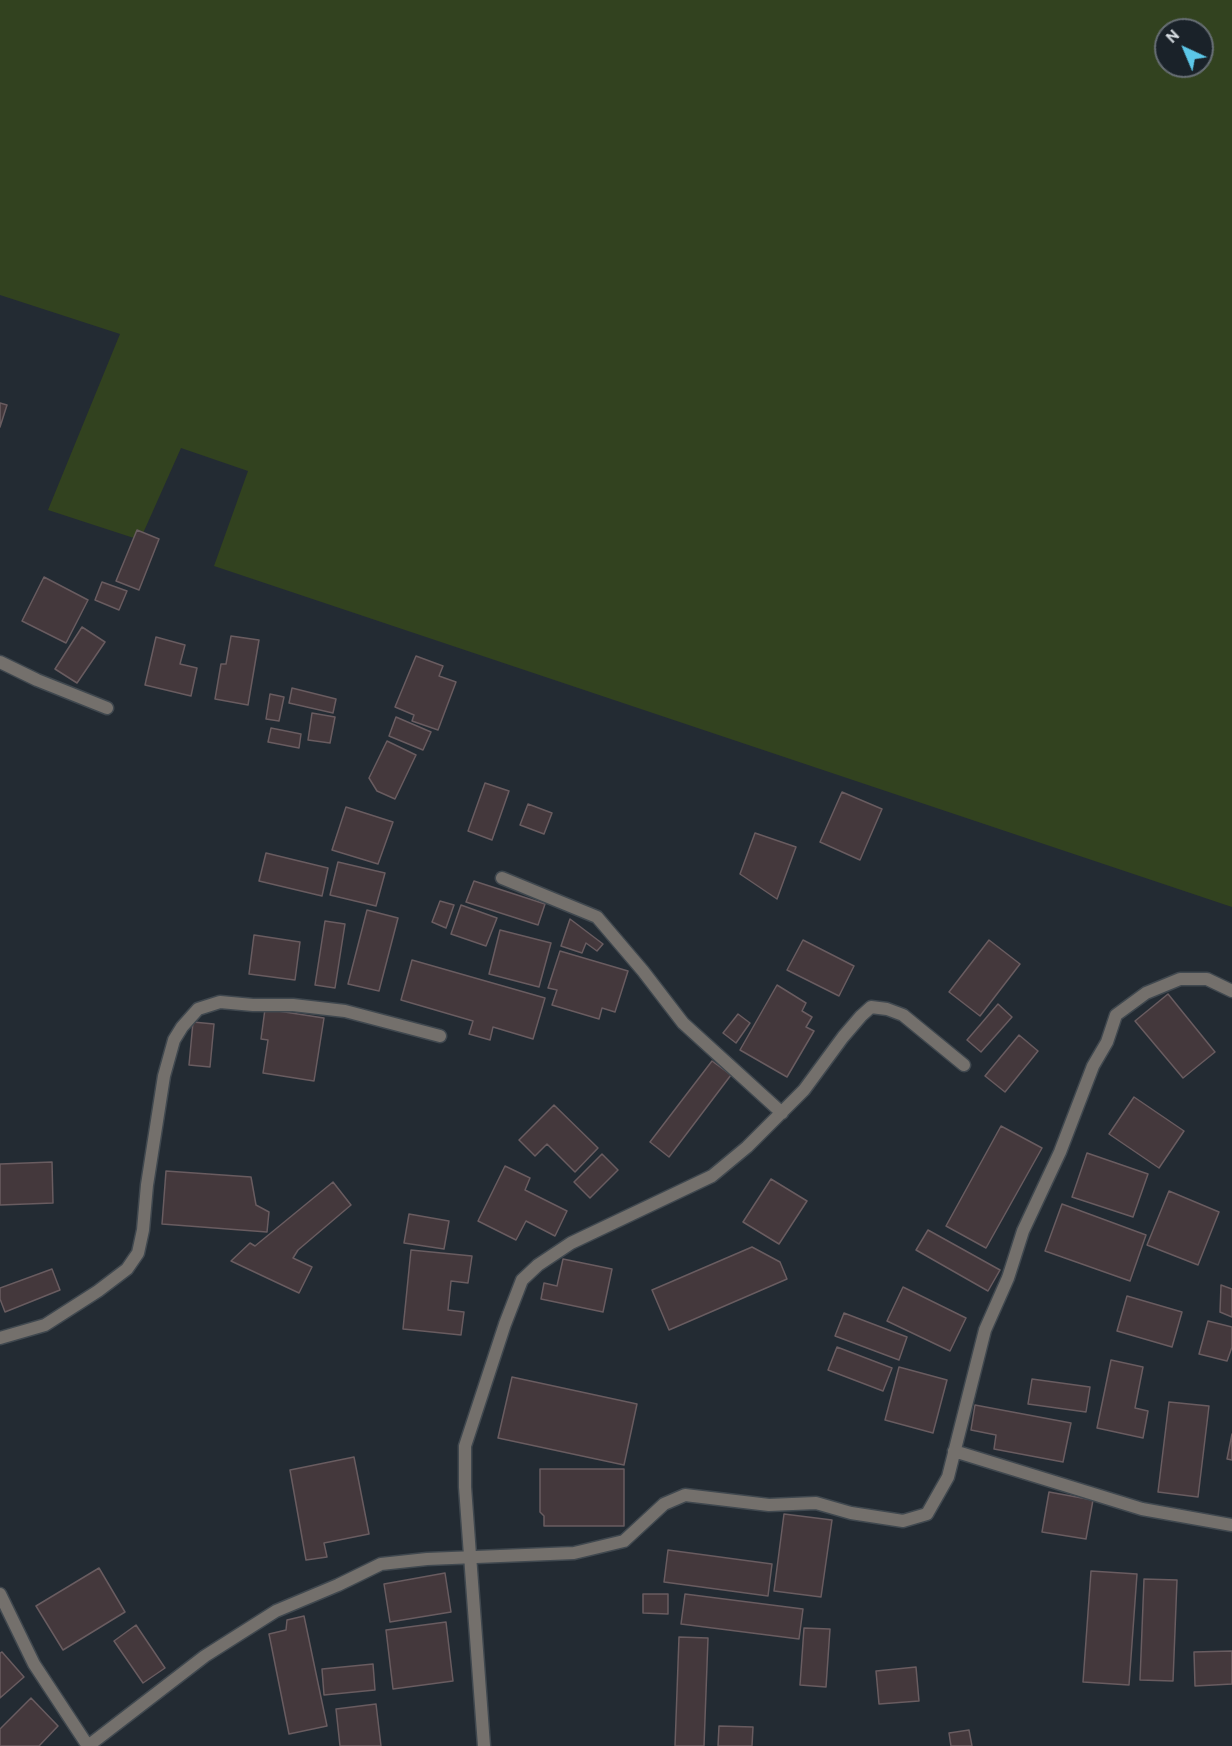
<!DOCTYPE html>
<style>
body{margin:0}
#map{position:relative;width:1232px;height:1746px;overflow:hidden;background:#232b33;font-family:Cabin,sans-serif}
canvas{display:block}
.north{position:absolute;left:1154px;top:18px;width:60px;height:60px;box-sizing:border-box;background:#1a2229;border:2px solid #676e74;border-radius:50%;rotate:316deg;font-size:16px;font-weight:700;line-height:24px;text-align:center;color:#dae0e5}
.north::after{content:'';display:block;margin:auto;width:21px;height:27px;background:#5cc7e8;clip-path:polygon(50% 0,100% 100%,50% 72%,0 100%)}
</style>
<div id="map">
<canvas width="1232" height="1746"></canvas>
<div class="north">N</div>
</div>
<script>
const g = document.querySelector('canvas').getContext('2d');
g.lineJoin = 'round';
function paint(path, color) { g.fillStyle = color; g.fill(path, 'evenodd'); }
function strokePath(path, color, width, dash) { g.strokeStyle = color; g.lineWidth = width; g.lineCap = dash ? 'butt' : 'round'; g.setLineDash(dash || []); g.stroke(path); }
const green = new Path2D(`
 M0,0H1232V907L214,566L248,471L181,448L140,540L48,510L120,334L0,295ZM1166,30H1202V66H1166Z`);
const building = new Path2D(`
 M0,403L7,405L0,427Z
 M137,530L159,539L139,590L116,581Z
 M44,577L88,600L66,643L22,621Z
 M102,582L127,591L119,610L95,600Z
 M82,627L105,642L77,683L55,669Z
 M231,636L259,640L248,705L215,699L221,664H226Z
 M156,637L185,645L180,664L197,668L191,696L145,685Z
 M416,656L443,666L439,676L456,682L438,730L412,721L414,715L395,707Z
 M292,688L336,699L333,713L289,703Z
 M270,694L284,697L279,721L266,719Z
 M312,713L335,717L330,743L308,740Z
 M396,717L431,732L423,750L389,736Z
 M271,728L301,734L299,748L268,742Z
 M387,741L416,755L395,799L377,791L369,778Z
 M485,783L509,791L492,840L468,831Z
 M842,792L882,809L860,860L820,842Z
 M528,804L552,813L544,834L520,825Z
 M346,807L393,822L378,864L332,850Z
 M755,833L796,847L777,899L740,874Z
 M266,853L328,868L322,896L259,881Z
 M338,862L385,873L376,906L330,895Z
 M474,881L545,904L538,925L466,902Z
 M440,901L454,905L446,928L432,922Z
 M461,905L497,918L486,946L451,934Z
 M367,910L398,918L379,991L348,984Z
 M570,919L603,944L597,951L586,943L582,953L561,946Z
 M325,921L345,924L335,988L315,985Z
 M500,930L551,943L539,987L489,974Z
 M254,935L300,942L295,980L249,974Z
 M803,940L854,966L839,996L787,970Z
 M989,940L1020,964L980,1016L949,992Z
 M560,951L628,971L615,1012L602,1008L599,1019L552,1005L557,990L548,988Z
 M412,960L545,998L533,1039L493,1027L490,1040L469,1034L473,1021L401,1000Z
 M777,985L806,1003L802,1011L812,1017L806,1027L814,1031L787,1077L740,1050Z
 M1168,994L1215,1052L1183,1078L1135,1021Z
 M998,1004L1012,1017L981,1052L967,1040Z
 M265,1009L324,1018L314,1081L263,1073L268,1040L261,1039Z
 M738,1014L750,1023L736,1043L723,1033Z
 M193,1022L214,1024L210,1067L189,1065Z
 M1019,1035L1038,1051L1005,1092L985,1076Z
 M712,1061L731,1075L669,1157L650,1142Z
 M1134,1097L1184,1131L1159,1168L1109,1134Z
 M554,1105L598,1148L575,1172L547,1144L535,1156L519,1140Z
 M1001,1126L1042,1148L986,1248L946,1226Z
 M1087,1153L1148,1174L1133,1217L1072,1197Z
 M602,1154L618,1170L590,1198L574,1182Z
 M52,1162L53,1203L0,1205V1164Z
 M505,1166L530,1178L525,1190L567,1211L555,1236L526,1221L516,1240L478,1221Z
 M166,1171L251,1177L256,1205L269,1212L267,1232L162,1224Z
 M771,1179L807,1201L779,1244L743,1222Z
 M333,1182L351,1205L298,1250L293,1258L312,1267L299,1293L231,1261L250,1243L255,1246Z
 M1169,1191L1219,1212L1198,1265L1147,1245Z
 M1062,1204L1146,1235L1130,1281L1045,1251Z
 M409,1214L449,1221L444,1249L404,1243Z
 M928,1230L1000,1270L988,1291L916,1250Z
 M752,1247L780,1262L787,1279L669,1330L652,1290Z
 M411,1250L472,1256L468,1283L451,1281L448,1310L464,1312L461,1335L403,1329Z
 M563,1259L612,1269L603,1312L541,1299L544,1283L557,1286Z
 M52,1269L60,1290L5,1312L0,1299V1288Z
 M1221,1285L1232,1289V1317L1220,1312Z
 M903,1287L966,1318L950,1351L887,1321Z
 M1127,1296L1182,1312L1172,1347L1117,1331Z
 M844,1313L907,1337L899,1360L835,1336Z
 M1208,1321L1232,1327V1347L1227,1361L1199,1354Z
 M837,1347L892,1368L883,1391L828,1370Z
 M1111,1360L1143,1367L1135,1408L1148,1411L1143,1438L1097,1428Z
 M899,1367L947,1380L933,1433L885,1420Z
 M512,1377L637,1404L624,1465L498,1438Z
 M1032,1379L1090,1387L1086,1412L1028,1404Z
 M1169,1402L1209,1406L1198,1497L1158,1492Z
 M975,1405L1071,1423L1063,1462L994,1449L996,1435L971,1430Z
 M1232,1434V1460L1227,1459Z
 M354,1457L369,1534L324,1543L327,1557L306,1560L290,1470Z
 M540,1469H624V1526H544V1516L540,1512Z
 M1049,1492L1093,1500L1086,1539L1042,1532Z
 M784,1514L832,1520L821,1597L774,1591Z
 M668,1550L772,1564L768,1596L664,1582Z
 M99,1568L125,1612L63,1650L36,1606Z
 M1091,1571L1137,1574L1129,1685L1083,1682Z
 M445,1573L451,1612L390,1622L384,1584Z
 M1144,1579L1177,1580L1173,1681L1140,1680Z
 M643,1594H668V1614L643,1613Z
 M685,1594L803,1609L799,1639L681,1624Z
 M304,1616L327,1726L289,1734L269,1634L286,1630L287,1620Z
 M446,1622L453,1681L393,1689L386,1630Z
 M136,1625L165,1668L143,1683L114,1641Z
 M804,1628L830,1629L826,1687L800,1685Z
 M679,1637L708,1638L704,1746H675Z
 M1232,1651V1684L1195,1686L1194,1652Z
 M2,1652L24,1677L0,1698V1653Z
 M373,1664L375,1690L324,1695L322,1669Z
 M916,1667L919,1701L879,1704L876,1671Z
 M31,1698L58,1726L39,1746H0V1729Z
 M376,1704L381,1746H340L336,1709Z
 M719,1726L753,1727L752,1746H718Z
 M969,1730L972,1746H951L949,1733Z`);
const minor = new Path2D(`
 M0,662L37,680L107,708
 M502,878L597,917L643,971L683,1023L782,1113
 M0,1338L45,1325L98,1291L127,1269L138,1253L143,1230L147,1185L164,1076L174,1040L182,1027L198,1009L220,1002L253,1005H293L345,1011L440,1036
 M954,1451L1142,1509L1232,1525
 M0,1594L34,1664L88,1746
 M88,1746L205,1656L276,1611L338,1585L381,1564L427,1559L574,1553L624,1541L664,1504L685,1495L769,1505L816,1503L851,1513L903,1521L927,1514L948,1477L985,1330L1008,1278L1023,1231L1060,1152L1093,1066L1107,1042L1116,1015L1146,993L1180,979H1207L1232,991
 M484,1746L465,1487V1446L505,1324L522,1280L538,1265L571,1243L712,1176L747,1147L804,1090L843,1037L861,1016L871,1007L887,1009L903,1015L964,1065`);
paint(green, '#32421f');
paint(building, '#44383c');
strokePath(building, '#695c60', 1.5);
strokePath(minor, '#40484f', 15);
strokePath(minor, '#74706c', 12);
</script>
